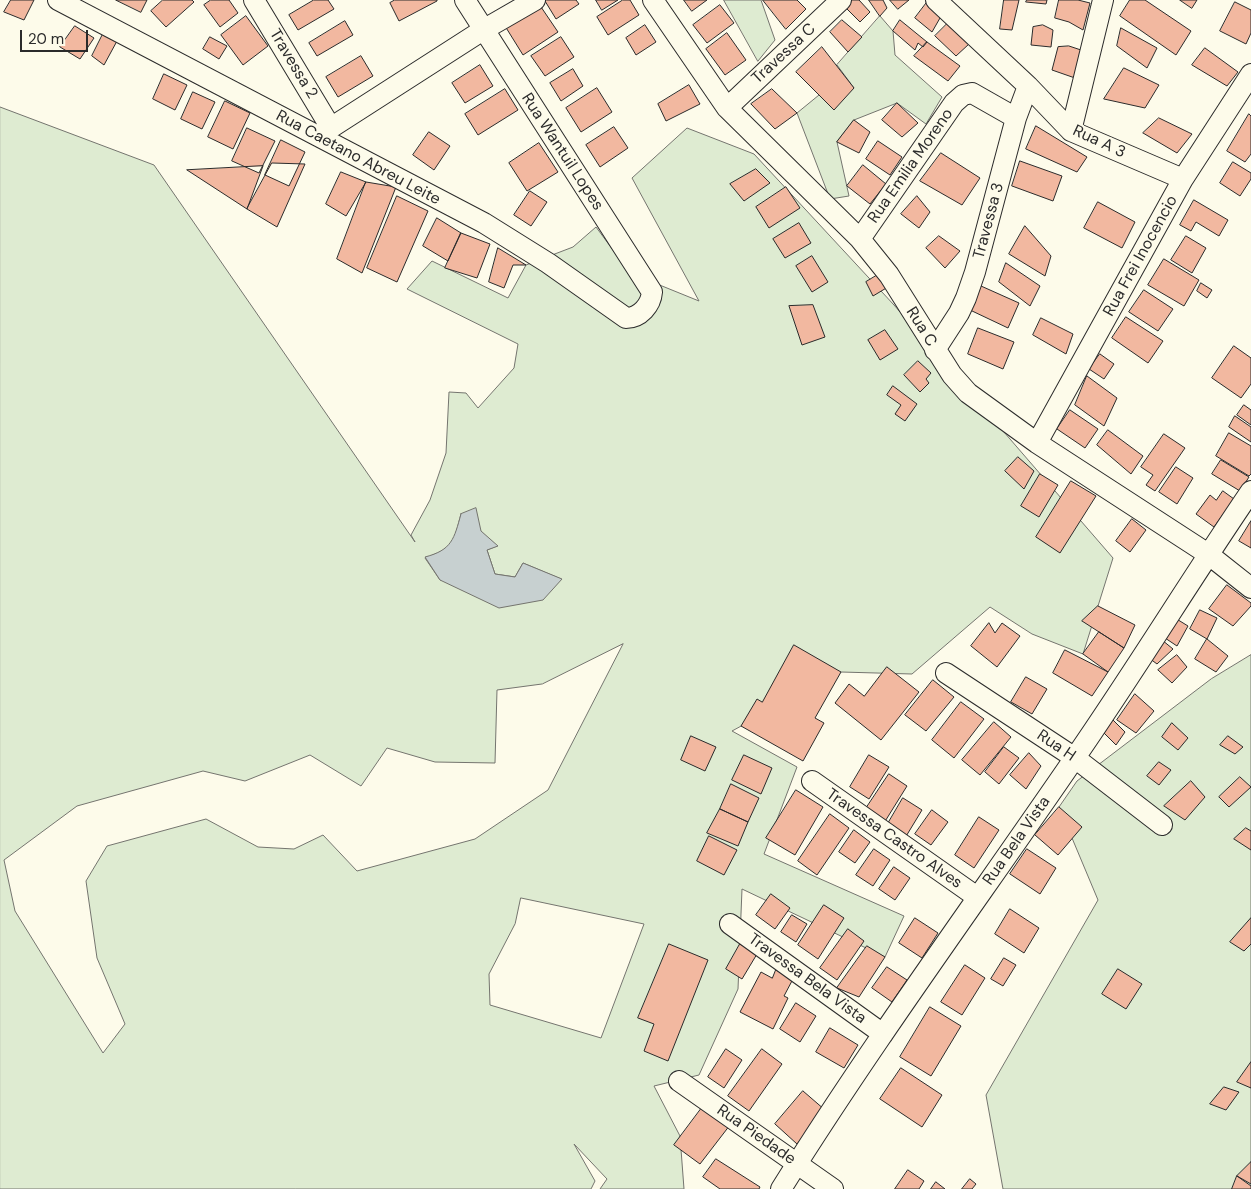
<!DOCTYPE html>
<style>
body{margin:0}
#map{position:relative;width:1251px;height:1189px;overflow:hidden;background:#fdfbea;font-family:"DM Sans",sans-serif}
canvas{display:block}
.scale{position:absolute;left:20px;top:30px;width:68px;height:22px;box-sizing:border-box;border:2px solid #2b2b2b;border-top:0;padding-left:6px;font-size:15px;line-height:18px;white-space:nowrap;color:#2b2b2b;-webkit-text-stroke:4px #fdfbea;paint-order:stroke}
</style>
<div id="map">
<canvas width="1251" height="1189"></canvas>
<div class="scale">20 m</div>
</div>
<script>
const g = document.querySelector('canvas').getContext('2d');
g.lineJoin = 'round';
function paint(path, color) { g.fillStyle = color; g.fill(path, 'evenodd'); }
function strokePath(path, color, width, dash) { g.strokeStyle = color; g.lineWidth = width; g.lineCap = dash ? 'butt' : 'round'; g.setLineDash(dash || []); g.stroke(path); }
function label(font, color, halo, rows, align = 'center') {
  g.font = font + ' "DM Sans",sans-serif'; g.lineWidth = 4; g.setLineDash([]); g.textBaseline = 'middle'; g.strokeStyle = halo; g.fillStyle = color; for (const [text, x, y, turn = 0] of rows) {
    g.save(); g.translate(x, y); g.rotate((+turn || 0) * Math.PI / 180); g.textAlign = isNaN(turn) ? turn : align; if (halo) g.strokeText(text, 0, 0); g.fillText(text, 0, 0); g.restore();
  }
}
const green = new Path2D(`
 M724,0H761L775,40L758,61Z
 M880,16L893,31L895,55L942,97L926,124L897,103L854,120L837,142L849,196L830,199L797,113L819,95L854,88L837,65Z
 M0,107L154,165L415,542L411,535L430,500L446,453L449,392L466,393L478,408L514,368L518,344L407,289L432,261L508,298L526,265L573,247L596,227L630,273L699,301L632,178L687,128L754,154L894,305L1113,558L1083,654L1032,634L990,607L912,674L841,672L732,731L797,767L764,854L904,916L885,957L742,889L738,989L699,1075L654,1086L680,1136L684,1189H600L607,1179L574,1144L595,1181L591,1189H0ZM461,514L497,546L487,550L495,574L515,577L523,563L561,579L440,580L425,558C455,547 453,544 461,514ZM623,644L548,790L475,839L357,871L323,835L294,849L258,847L206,819L107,846L86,881L97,958L125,1024L103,1053L15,911L4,860L77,806L203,771L245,781L310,755L361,786L387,748L435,762L495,763L497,690L542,684ZM521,898L644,924L601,1038L490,1005L489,974L515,924Z
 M1251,655V1189H1003L986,1095L1098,900L1059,807L1077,781L1211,679Z`);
const water = new Path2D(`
 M476,508L481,531L498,546L487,550L495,574L515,577L523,563L562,579L543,600L499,608L440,580L425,557C452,550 454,539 461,514Z`);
const building = new Path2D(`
 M11,0H34L24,20L4,12Z
 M116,0H147L141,12Z
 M163,0H192L194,2L166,27L151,11Z
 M211,0H229L238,13L220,27L204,5Z
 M314,0H328L334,9L298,30L289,15Z
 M395,0H437V1L399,21L390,3Z
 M547,0H576L579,4L556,19L545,1Z
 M596,0H618L602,10Z
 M623,0H630L639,15L608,35L597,17Z
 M684,0H707L692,11Z
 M763,0H797L806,9L786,29Z
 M852,0H859L870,12L860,22L846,8Z
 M869,0H883L887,8L880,16Z
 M890,0H909L898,9Z
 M1004,0H1019L1012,30L1000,29Z
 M1027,0H1047L1046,4L1026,2Z
 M1059,0H1078L1090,3L1083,30L1069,22L1055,18Z
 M1130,0H1145L1191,31L1176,55L1120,16Z
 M1180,0H1197L1192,8Z
 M928,1L940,18L932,32L915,18Z
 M1235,2L1251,10V33L1246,44L1220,31Z
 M539,4L558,32L523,55L505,26Z
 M720,5L734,23L707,43L693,25Z
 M246,16L268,46L243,65L221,35Z
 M842,20L862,37L848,52L830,32Z
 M900,20L927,42L923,47L918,43L915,50L893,31Z
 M345,21L353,35L317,56L309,43Z
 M950,21L969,44L956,56L935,36Z
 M645,25L656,42L636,55L626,38Z
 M1043,25L1053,30L1051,47L1031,45L1033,27Z
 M75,26L94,38L80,59L60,47Z
 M1121,28L1157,48L1147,68L1117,46Z
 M104,32L117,41L104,65L92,56Z
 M727,33L746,60L725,75L706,49Z
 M210,37L227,46L219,59L203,49Z
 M561,37L574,57L545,76L531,56Z
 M927,42L960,66L948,81L914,56Z
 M1069,46L1084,51L1075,78L1052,70L1058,47Z
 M822,47L854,88L834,110L796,72Z
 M1205,48L1238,72L1227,86L1192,65Z
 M361,56L373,76L338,97L326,77Z
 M480,65L493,86L465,103L452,83Z
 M1124,68L1159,85L1145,108L1104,99Z
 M573,69L583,86L561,101L550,83Z
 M164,74L187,85L175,110L153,99Z
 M689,85L700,104L666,121L658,104Z
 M597,88L612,112L581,132L566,108Z
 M505,89L518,110L478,135L465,114Z
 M772,89L797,113L775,129L751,104Z
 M193,92L215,102L202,129L181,119Z
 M225,101L250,113L233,149L208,137Z
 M897,103L918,123L902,137L882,120Z
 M1249,114L1251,116V154L1245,162L1227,151Z
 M1159,118L1192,134L1177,153L1143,133Z
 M854,120L870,132L859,153L837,142Z
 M1036,126L1087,157L1077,172L1026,149Z
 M614,127L628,148L600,167L586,145Z
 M247,128L275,141L259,173L232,161Z
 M429,132L450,146L434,170L413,155Z
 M281,140L305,152L289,186L265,175Z
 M878,141L902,157L890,175L866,159Z
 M539,143L558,172L527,191L509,163Z
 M941,153L980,178L962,205L920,181Z
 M1020,161L1062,176L1053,201L1012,186Z
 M1233,162L1251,173V179L1240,196L1220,183Z
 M272,163L305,164L277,227L247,209Z
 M863,165L886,184L870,204L847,186Z
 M263,166L247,209L187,170Z
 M756,169L770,183L744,201L730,184Z
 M341,172L366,182L346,216L326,204Z
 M366,182L396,187L362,273L337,259Z
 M786,187L800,208L769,228L756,207Z
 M530,191L547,202L531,226L514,215Z
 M397,196L428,211L397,282L367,268Z
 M917,196L930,212L919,228L901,214Z
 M1194,200L1228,220L1219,236L1196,222L1191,231L1180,225Z
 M1098,202L1135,222L1122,248L1084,228Z
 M437,218L461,233L448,261L423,246Z
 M799,223L811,243L785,258L773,239Z
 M1025,226L1051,256L1045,276L1009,254Z
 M461,233L490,244L477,278L445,268Z
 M939,236L960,251L945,268L926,248Z
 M1186,236L1206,248L1192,273L1171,260Z
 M498,248L526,265H513L504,288L489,282Z
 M812,256L828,282L812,292L796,266Z
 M1164,259L1199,280L1184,306L1148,285Z
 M1006,263L1040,286L1030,306L999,282Z
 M881,273L888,287L873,296L866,282Z
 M1201,283L1212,290L1207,298L1197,291Z
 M981,286L1019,303L1008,328L970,310Z
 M1144,290L1173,309L1158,331L1129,312Z
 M813,305L825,337L802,345L789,306Z
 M1126,317L1163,341L1148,363L1112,338Z
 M1041,318L1073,334L1066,354L1033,335Z
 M978,328L1014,342L1003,369L968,354Z
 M885,330L898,349L880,360L868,340Z
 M1234,346L1251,358V384L1241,398L1212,378Z
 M1100,354L1114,364L1104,379L1089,369Z
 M918,361L931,373L926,379L929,383L920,392L904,375Z
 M1087,376L1117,398L1104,426L1075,405Z
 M893,386L917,404L905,421L895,414L901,405L887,395Z
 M1244,405L1251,410V425L1237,415Z
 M1070,410L1098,429L1085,448L1057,429Z
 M1235,416L1251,427V442L1229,427Z
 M1108,430L1143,456L1131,474L1097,445Z
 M1229,433L1251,446V474L1249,476L1216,456Z
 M1164,434L1185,448L1155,491L1146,485L1153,475L1141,467Z
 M1018,457L1034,471L1024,489L1005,471Z
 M1221,460L1249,477L1240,491L1212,474Z
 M1176,467L1193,478L1177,504L1159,492Z
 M1040,474L1058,485L1039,517L1021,506Z
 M1071,481L1096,496L1060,553L1036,537Z
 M1223,491L1234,499L1214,527L1196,514L1210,495L1216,500Z
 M1132,519L1146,530L1130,552L1116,541Z
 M1251,521V548L1239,541Z
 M1227,585L1251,603V606L1233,626L1209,609Z
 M1098,606L1135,625L1124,648L1082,621Z
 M1200,610L1217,618L1207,639L1190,629Z
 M1175,618L1188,626L1177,646L1165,638Z
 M989,623L995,633L1002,623L1020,636L997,667L971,646Z
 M1099,632L1124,648L1108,672L1083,654Z
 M1207,639L1228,656L1216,672L1195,659Z
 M1162,640L1173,649L1157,664L1149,658Z
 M794,645L841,672L815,718L824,723L803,761L741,726L757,699L762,702Z
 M1065,650L1108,672L1092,696L1053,673Z
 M1177,655L1187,667L1172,683L1158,670Z
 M887,667L919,692L881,740L835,703L849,684L864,696Z
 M1026,677L1047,689L1032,714L1011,702Z
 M933,680L954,697L926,731L905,715Z
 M1135,694L1154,711L1136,733L1117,720Z
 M961,702L984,719L954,758L932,740Z
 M1112,719L1125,732L1116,745L1102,731Z
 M994,722L1011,737L980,775L962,760Z
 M1172,723L1188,738L1178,750L1162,737Z
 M691,736L716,747L705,771L681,760Z
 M1228,736L1243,747L1235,754L1220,745Z
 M1004,747L1019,758L999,784L985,772Z
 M1029,753L1041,766L1026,789L1010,775Z
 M744,755L772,768L761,794L732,780Z
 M869,755L889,767L869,799L850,787Z
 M1159,762L1171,770L1159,785L1147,776Z
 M889,774L907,786L884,823L865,810Z
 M1240,777L1251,787L1229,807L1219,797Z
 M1191,781L1205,797L1185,820L1164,806Z
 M731,784L759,798L748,822L720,809Z
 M796,790L823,807L795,855L766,838Z
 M903,798L922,810L905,838L886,827Z
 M1059,807L1082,827L1058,855L1035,835Z
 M720,809L748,822L738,846L707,833Z
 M932,810L948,822L931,845L915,834Z
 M830,814L849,828L817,875L798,861Z
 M979,817L999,830L974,868L955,855Z
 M1246,828L1251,831V850L1234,839Z
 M854,830L870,842L855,863L839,852Z
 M709,836L737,850L724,875L697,861Z
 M874,849L890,860L873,886L856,875Z
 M1027,849L1056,868L1040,894L1010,874Z
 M894,867L910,878L895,900L879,889Z
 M771,894L790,908L775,929L756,915Z
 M824,905L844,918L818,959L798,945Z
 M1010,909L1039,928L1024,953L995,934Z
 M792,915L807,924L796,942L781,932Z
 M915,918L938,933L922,958L899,943Z
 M1251,918V944L1244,951L1230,942Z
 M848,929L864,941L837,980L820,968Z
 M669,944L708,960L668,1061L644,1051L654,1024L638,1018Z
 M740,944L757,954L742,979L726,969Z
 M867,946L885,957L859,997L837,988Z
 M1004,958L1016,965L1003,986L991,979Z
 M965,965L985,978L962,1015L941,1002Z
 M887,967L907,980L892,1002L872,988Z
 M1118,969L1142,984L1126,1009L1102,994Z
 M776,970L793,979L784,996L788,998L773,1029L740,1012L761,972L772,978Z
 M796,1003L816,1016L800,1042L780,1029Z
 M930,1007L961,1026L931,1076L900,1057Z
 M830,1028L858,1045L844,1068L816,1052Z
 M726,1049L742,1060L724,1088L708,1077Z
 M762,1049L782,1064L749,1111L728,1096Z
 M1251,1062V1088L1237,1082Z
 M901,1068L942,1095L922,1127L880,1099Z
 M1224,1087L1239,1092L1226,1110L1210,1104Z
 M803,1091L825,1110L797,1144L775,1124Z
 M704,1105L730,1125L700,1164L674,1145Z
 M716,1159L760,1187L759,1189H720L703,1177Z
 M1251,1162V1184L1237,1176Z
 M908,1170L924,1181L919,1189H895Z
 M1237,1176L1251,1186V1189H1232Z
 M970,1179L976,1184L972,1189H962Z
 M936,1182L945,1189H931Z`);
const minor = new Path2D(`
 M58,0L484,223L548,263L626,318C640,318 651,305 652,292L465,0
 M254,0L331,128
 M653,0L727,108L860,239L889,275L952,375L968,393L1037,443L1208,554L1251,588
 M936,0L1028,86L1071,131L1183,179
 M727,108L841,0
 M1071,131L1103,0
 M318,136L483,30L535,0
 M860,239L954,103L963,95L972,93L1016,118
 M935,350L959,313L966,298L975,272L1016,118L1028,86
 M1037,443L1183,179L1251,74
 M946,673L1075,758L1162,825
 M812,781L977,897
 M730,924L883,1034
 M679,1081L833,1189
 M781,1189C873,1042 976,902 1074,759C1135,671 1191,579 1251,491`);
const streetNames = [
 ["Travessa C",784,54,-43],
 ["Travessa 2",293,64,59],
 ["Rua A 3",1099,142,25],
 ["Rua Wantuil Lopes",562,152,57],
 ["Rua Caetano Abreu Leite",358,158,28],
 ["Rua Emilia Moreno",911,166,-55],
 ["Travessa 3",989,221,-75],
 ["Rua Frei Inocencio",1141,256,-61],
 ["Rua C",921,327,58],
 ["Rua H",1056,746,34],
 ["Travessa Castro Alves",894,839,35],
 ["Rua Bela Vista",1017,841,-55],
 ["Travessa Bela Vista",807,979,36],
 ["Rua Piedade",756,1135,35]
];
paint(green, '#deebd1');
strokePath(green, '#74746e', 1);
paint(water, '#c7d0d0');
strokePath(water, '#74746e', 1);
paint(building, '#f2b8a0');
strokePath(building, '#2b2b2b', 1);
strokePath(minor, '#2b2b2b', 22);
strokePath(minor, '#fdfbea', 20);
label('16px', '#2b2b2b', '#fdfbea', streetNames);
</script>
